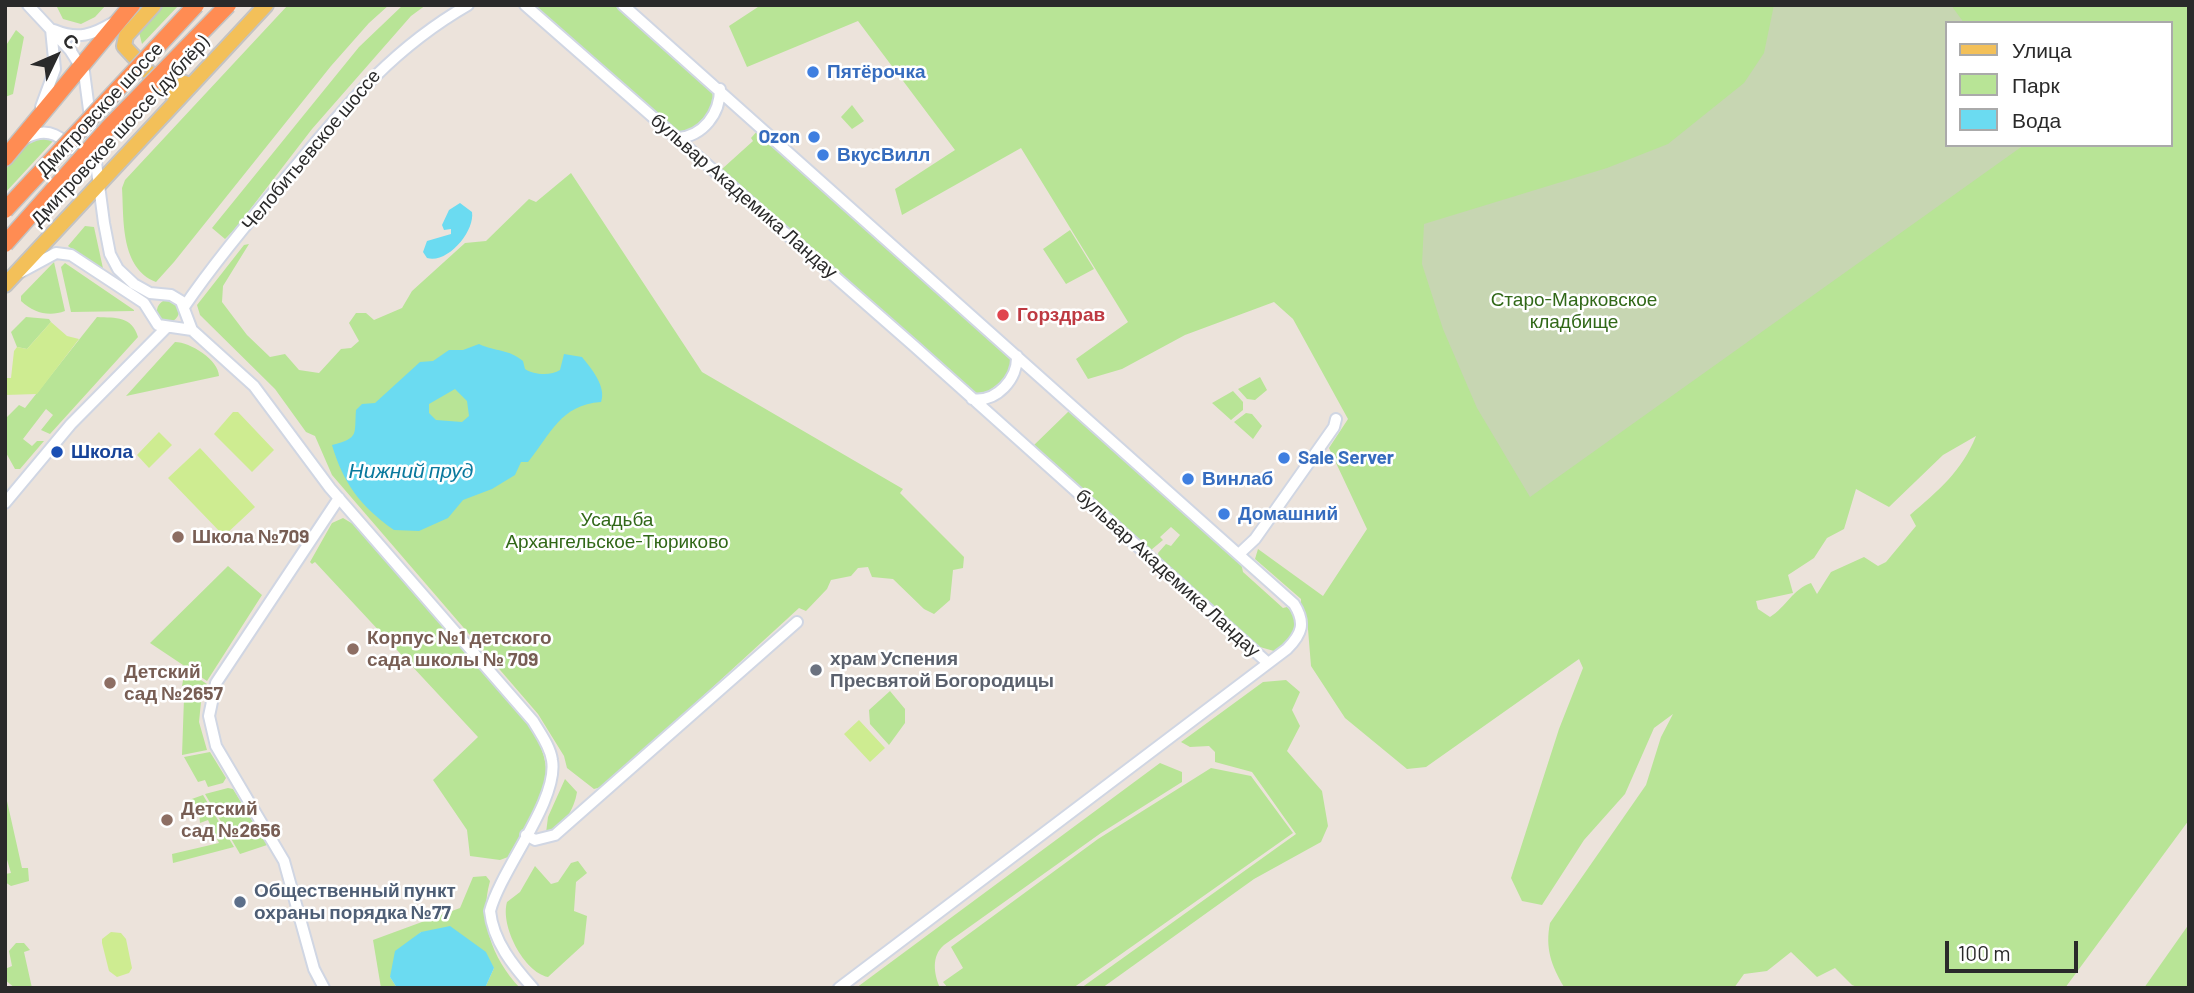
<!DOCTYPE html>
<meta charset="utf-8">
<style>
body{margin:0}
#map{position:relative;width:2194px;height:993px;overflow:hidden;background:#ece3db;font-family:Barlow,sans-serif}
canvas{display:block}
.frame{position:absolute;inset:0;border:7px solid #2a2a2a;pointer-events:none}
.legend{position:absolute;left:1945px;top:21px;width:228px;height:126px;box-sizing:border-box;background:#fff;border:2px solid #aaa;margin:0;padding:9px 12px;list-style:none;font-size:21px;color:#2a2a2a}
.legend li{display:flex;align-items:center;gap:14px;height:35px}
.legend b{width:35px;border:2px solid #aaa}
.north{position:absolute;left:21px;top:21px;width:70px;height:70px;-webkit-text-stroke:5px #fff;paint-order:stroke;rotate:46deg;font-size:19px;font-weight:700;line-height:28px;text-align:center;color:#2a2a2a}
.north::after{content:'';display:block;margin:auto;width:24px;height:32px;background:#2a2a2a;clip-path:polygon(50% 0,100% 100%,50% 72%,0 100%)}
.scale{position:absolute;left:1945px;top:941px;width:133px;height:32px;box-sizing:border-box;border:4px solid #2a2a2a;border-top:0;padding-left:9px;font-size:21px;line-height:24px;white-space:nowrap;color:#2a2a2a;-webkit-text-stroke:5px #fff;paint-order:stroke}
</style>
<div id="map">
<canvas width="2194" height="993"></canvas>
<div class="frame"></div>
<ul class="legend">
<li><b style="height:9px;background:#f3c059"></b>Улица</li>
<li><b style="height:19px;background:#b8e496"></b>Парк</li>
<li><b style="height:19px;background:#6bdbf1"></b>Вода</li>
</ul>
<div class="north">С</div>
<div class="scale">100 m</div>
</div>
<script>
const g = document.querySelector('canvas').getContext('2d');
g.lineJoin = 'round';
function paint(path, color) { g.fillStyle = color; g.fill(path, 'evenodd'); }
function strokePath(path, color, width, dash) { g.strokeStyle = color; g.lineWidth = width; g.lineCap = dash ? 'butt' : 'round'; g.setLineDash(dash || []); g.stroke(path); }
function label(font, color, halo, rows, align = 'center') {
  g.font = font + ' Barlow,sans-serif'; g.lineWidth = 5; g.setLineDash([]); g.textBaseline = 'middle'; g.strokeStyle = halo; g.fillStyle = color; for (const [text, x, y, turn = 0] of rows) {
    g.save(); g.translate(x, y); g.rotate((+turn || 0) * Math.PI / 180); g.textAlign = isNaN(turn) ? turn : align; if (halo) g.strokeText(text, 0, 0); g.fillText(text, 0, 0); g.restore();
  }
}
const green = new Path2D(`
 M56,5H106L95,17L81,24L63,19Z
 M163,5H179L142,44L139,32Z
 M288,5H389L369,23L331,66L174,262L156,282C120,268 124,219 122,188L125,180Z
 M403,5H426L411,16L312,129L235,229L225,239L212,228L359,47Z
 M534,5H614L712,89L714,107L691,131H677Z
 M761,5H2189V820L2065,988H1860L1852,985L1835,968L1817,977L1791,952L1767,971L1744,974L1734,988L1564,987C1551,965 1545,948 1550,923L1646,785L1661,737L1673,714L1654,728L1625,794L1584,840L1542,905L1522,901L1511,878L1559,729L1583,668L1579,659L1426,767L1407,769L1345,718L1311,666L1307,617L1301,609V599L1255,559L1258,549L1323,596L1367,529L1329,448L1348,419L1293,319L1274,302L1185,335L1122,369L1088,379L1076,359L1128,322L1021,148L902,215L895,189L955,150L858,21L747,67L729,26ZM1947,23H2171V145H1947ZM1976,436C1962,471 1938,491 1910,515L1916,526L1886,562L1878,566L1864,557L1831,572L1817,594L1811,583C1793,589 1786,607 1770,617L1758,609L1756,601L1793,593L1788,575L1814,558L1827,538L1844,529L1856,489L1889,507L1943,455Z
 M16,30L24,37L13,94L5,97V47Z
 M852,105L864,121L852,129L841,117Z
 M758,130L1009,356L1012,362L1008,376L985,394L971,392L722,169L753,141L751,138Z
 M40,138L54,140L5,193V170L26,144Z
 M571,173L702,372L903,489L900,493L964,557L963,568L953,570L950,600L934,614L924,609L893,579L872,577L868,567L858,568L851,576L831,580L827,589L806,611L799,608L605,786L594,789L567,768L564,756L538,714L332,475L315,436L306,432L275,389L200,315L197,305L244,245L249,244L223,286L222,302L247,335L270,357L285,354L299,370L319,373L341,349L351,348L359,341L349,323L356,313H366L374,320L402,308L412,291L465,243L486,241L529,199L536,202Z
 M85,226L94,227L104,273L68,246Z
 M1070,230L1094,269L1066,284L1043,249Z
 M54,262L65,311C49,317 34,313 21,301V296Z
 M65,263L134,310V311L71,312L61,267Z
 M157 311a11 11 0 1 1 22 0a11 11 0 1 1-22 0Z
 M26,317L49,319L51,322L27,349L17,347L11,332Z
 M97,317C116,318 132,316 138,337L50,434L41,430L53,415L46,409L23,439L32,446L37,441H44L20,469H15L5,451V419L19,405L25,408Z
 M175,342C190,342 219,360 219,376L126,396Z
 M1260,377L1267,390L1255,400L1247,399L1238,389Z
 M1233,391L1243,402V410L1231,420L1212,403Z
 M1069,411L1241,563L1243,572L1283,608L1287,607L1297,617L1295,635L1274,651L1260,647L1159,558L1158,553L1166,544L1171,546L1180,535L1171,527L1160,537L1163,540L1151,550L1032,447Z
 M1246,413L1252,414L1262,426L1253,439L1234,422Z
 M343,518L358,527L530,726C565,782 536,806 508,857L500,860L470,856L467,830L433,780L478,737L315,562L312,564L310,562L332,523Z
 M228,566L262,595L207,681L150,643Z
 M185,670L207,684L202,697L189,695L190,688L182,686Z
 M1286,680L1300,692L1292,710L1300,726L1287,751L1322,791L1328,826L1321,842L1254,879L1102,988H1081L1296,834L1252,772L1215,762V752L1209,746L1190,747L1181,742L1263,682Z
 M890,691L905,709V723L889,745L870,724L869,710Z
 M184,698L201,702L199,722L207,750L182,755Z
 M210,752L226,778L223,783L208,787L205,780L198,782L184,757Z
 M1160,763L1182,772V782L1101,833L944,945C931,956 934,974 940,988H856Z
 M1211,768L1251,776L1293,833L1073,988H948L943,982L963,968L951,947L1098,839Z
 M565,779L577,792C574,810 564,826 546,833L548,817Z
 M228,788L233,789L267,845L240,854L205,794Z
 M5,792L22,868H28L29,881L11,886L5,882V874L11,873L5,853Z
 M203,795L234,847L173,863L172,854L219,843L208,820L200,823L199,811L189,800Z
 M578,861L587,873L576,882L574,911L587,916L584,944L548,977C524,972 500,926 507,902L520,892L535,866L551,884L558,882L571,863Z
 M486,876L490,881C479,921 491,957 520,988H485L494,968L421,932L412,940L390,977L397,988H381L373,940L460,908L473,877Z
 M2189,924V988H2144Z
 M16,943H24L30,950L24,952L32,988H15L5,980V969L12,966L9,951Z`);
const cemetery = new Path2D(`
 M1774,5H1951L1964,23H1947V145H2024L1530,497L1477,408L1443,329L1422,264L1424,224L1607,168L1668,144L1744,83L1764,53Z`);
const pitch = new Path2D(`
 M51,322L67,336L79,339L37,394L5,395V378H11L14,351L17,347L27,349Z
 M233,412H238L274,450L252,472L214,434Z
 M159,432L172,445L149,468L137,455Z
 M200,448L255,507L224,536L168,478Z
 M859,720L885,748L870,762L844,734Z
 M111,932L121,933L126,939L132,968L129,973L117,977L109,971L102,943V939Z`);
const water = new Path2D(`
 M460,203L472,212C475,231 448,264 427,258L423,252L427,241L451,234V229L444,230L442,225L449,210Z
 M479,344C496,352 509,349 523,361L525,369C534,375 551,376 560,370L564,354L582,357C591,368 607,387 601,402C560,405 551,434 528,462H521L515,475L492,489L463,500L448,518L419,531L394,530C361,507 343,483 332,445C360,438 354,434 356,410L362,404L375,403L420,362L433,361L449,350H463ZM455,389L467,401L469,416L462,422L436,420L429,413V404Z
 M450,926L486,952L494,968L485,988H397L390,977L395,951L421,932Z`);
const minor = new Path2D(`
 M28,5L70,50L84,72L104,223L110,254L118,269L134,284L150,293L171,295L181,301L192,330L254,386L330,488L533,721C540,733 550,746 552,760C559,800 501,869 490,911C493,941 513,966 533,988
 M525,5L914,346L1268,663
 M623,5L1294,604C1306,623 1302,634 1287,649L839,988
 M54,30C78,40 93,35 114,22
 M41,107L55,69L51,29
 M26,138C52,123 66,142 85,160
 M678,138C703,136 720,114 720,89
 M21,272L56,253L71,255L144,303L158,325L192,330
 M184,307C216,260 253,216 290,173C346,106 390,50 468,5
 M972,399C997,403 1018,378 1017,356
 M5,503L71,424L166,328
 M1239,554L1255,539L1334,427L1336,419
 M526,835L535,840L555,835L797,622
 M324,988L314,969L284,861L216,746L209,716L216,683L339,498`);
const major = new Path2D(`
 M154,5L126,36L124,46L165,90L171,92L185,83
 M5,285L266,5`);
const highway = new Path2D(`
 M5,158L132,5`);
const highwayBridge = new Path2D(`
 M5,210L196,5
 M5,244L109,127L228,5`);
const markers = [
 [813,72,7,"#3f7fe0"],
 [814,137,7,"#3f7fe0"],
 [823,155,7,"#3f7fe0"],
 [1003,315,7,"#e0444e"],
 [57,452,7,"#1a4fb4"],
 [1284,458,7,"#3f7fe0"],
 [1188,479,7,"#3f7fe0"],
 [1224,514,7,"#3f7fe0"],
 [178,537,7,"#8d6e63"],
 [353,649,7,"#8d6e63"],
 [816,670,7,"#6b7280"],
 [110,683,7,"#8d6e63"],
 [167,820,7,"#8d6e63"],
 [240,902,7,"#5c6f8a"]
];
const shopNames = [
 ["Пятёрочка",827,72],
 ["Ozon",800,137,"right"],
 ["ВкусВилл",837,155],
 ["Sale Server",1298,458],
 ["Винлаб",1202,479],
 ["Домашний",1238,514]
];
const streetNames = [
 ["Дмитровское шоссе",100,109,-47],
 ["Дмитровское шоссе (дублёр)",120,131,-47],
 ["Челобитьевское шоссе",311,150,-50],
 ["бульвар Академика Ландау",744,196,41],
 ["бульвар Академика Ландау",1168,573,42]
];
const parkNames = [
 ["Старо-Марковское",1574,300],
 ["кладбище",1574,322],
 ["Усадьба",617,520],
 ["Архангельское-Тюриково",617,542]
];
const healthNames = [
 ["Горздрав",1017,315]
];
const transitNames = [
 ["Школа",71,452]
];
const educationNames = [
 ["Школа №709",192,537],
 ["Корпус №1 детского",367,638],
 ["сада школы № 709",367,660],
 ["Детский",124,672],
 ["сад №2657",124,694],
 ["Детский",181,809],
 ["сад №2656",181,831]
];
const worshipNames = [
 ["храм Успения",830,659],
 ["Пресвятой Богородицы",830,681]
];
const serviceNames = [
 ["Общественный пункт",254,891],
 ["охраны порядка №77",254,913]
];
const waterNames = [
 ["Нижний пруд",411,471]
];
paint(green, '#b8e496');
paint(cemetery, '#c7d6b2');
paint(pitch, '#ceec91');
paint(water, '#6bdbf1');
strokePath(minor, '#d0d6e3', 14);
strokePath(major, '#c3c3c3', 18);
strokePath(highway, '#c3c3c3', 19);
strokePath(minor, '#fff', 10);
strokePath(major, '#f3c059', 14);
strokePath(highway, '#ff8c53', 16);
strokePath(highwayBridge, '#c3c3c3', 19, []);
strokePath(highwayBridge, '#ff8c53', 16);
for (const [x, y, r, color] of markers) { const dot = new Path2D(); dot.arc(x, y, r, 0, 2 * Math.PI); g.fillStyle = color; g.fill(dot); strokePath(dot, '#fff', 2.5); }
label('bold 19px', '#366cbe', '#fff', shopNames, 'left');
label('19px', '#2a2a2a', '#fff', streetNames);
label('19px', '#316818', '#fff', parkNames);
label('bold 19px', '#be3a42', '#fff', healthNames, 'left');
label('bold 19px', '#164399', '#fff', transitNames, 'left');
label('bold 19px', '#785e54', '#fff', educationNames, 'left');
label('bold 19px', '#5b616d', '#fff', worshipNames, 'left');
label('bold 19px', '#4e5e75', '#fff', serviceNames, 'left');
label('italic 21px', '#0a799d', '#fff', waterNames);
</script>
